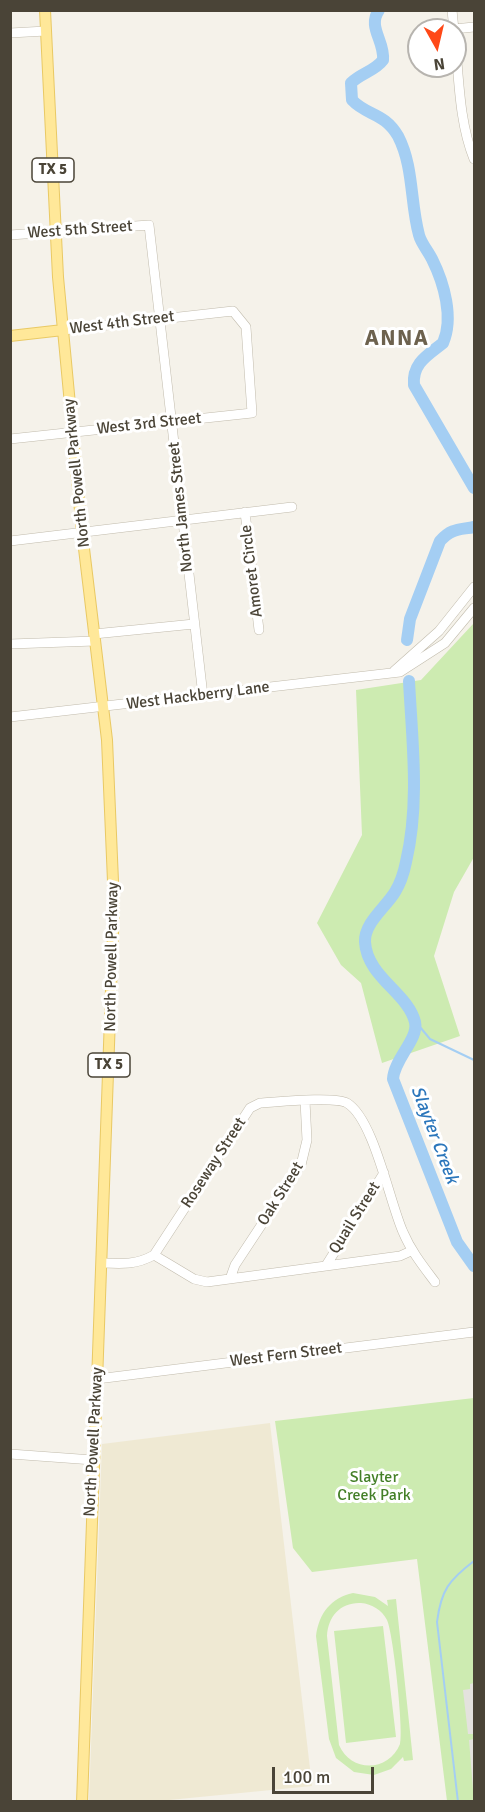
<!DOCTYPE html>
<style>
body{margin:0}
#map{position:relative;width:485px;height:1812px;overflow:hidden;background:#f5f2ea;font-family:Signika,sans-serif}
canvas{display:block}
.frame{position:absolute;inset:0;border:12px solid #4a4437;pointer-events:none}
.north{position:absolute;left:407px;top:18px;width:60px;height:60px;box-sizing:border-box;background:#fff;border:2px solid #b7b4af;border-radius:50%;rotate:172deg;font-size:16px;font-weight:700;line-height:24px;text-align:center;color:#4a4437}
.north::after{content:'';display:block;margin:auto;width:21px;height:27px;background:#ff4817;clip-path:polygon(50% 0,100% 100%,50% 72%,0 100%)}
.scale{position:absolute;left:272px;top:1767px;width:102px;height:27px;box-sizing:border-box;border:3px solid #4a4437;border-top:0;padding-left:8px;font-size:18px;line-height:21px;white-space:nowrap;color:#4a4437;-webkit-text-stroke:4px #fff;paint-order:stroke}
</style>
<div id="map">
<canvas width="485" height="1812"></canvas>
<div class="frame"></div>
<div class="north">N</div>
<div class="scale">100 m</div>
</div>
<script>
const g = document.querySelector('canvas').getContext('2d');
g.lineJoin = 'round';
function paint(path, color) { g.fillStyle = color; g.fill(path, 'evenodd'); }
function strokePath(path, color, width, dash) { g.strokeStyle = color; g.lineWidth = width; g.lineCap = dash ? 'butt' : 'round'; g.setLineDash(dash || []); g.stroke(path); }
function label(font, color, halo, rows, align = 'center') {
  g.font = font + ' Signika,sans-serif'; g.lineWidth = 6; g.setLineDash([]); g.textBaseline = 'middle'; g.strokeStyle = halo; g.fillStyle = color; for (const [text, x, y, turn = 0] of rows) {
    g.save(); g.translate(x, y); g.rotate((+turn || 0) * Math.PI / 180); g.textAlign = isNaN(turn) ? turn : align; if (halo) g.strokeText(text, 0, 0); g.fillText(text, 0, 0); g.restore();
  }
}
const education = new Path2D(`
 M270,1423L312,1786L159,1801H89L102,1444Z`);
const green = new Path2D(`
 M473,624L474,857L454,892L434,956L460,1036L382,1063L361,983L341,965L317,923L362,835L356,690L421,680Z
 M474,1398V1801H447L417,1559L312,1572L293,1548L275,1421Z
 M353,1593L375,1597L388,1606L387,1600L396,1599L413,1760L404,1761L403,1757L391,1769L374,1775L354,1772L336,1758L329,1739L316,1636C319,1613 331,1598 353,1593ZM361,1603C372,1604 382,1610 387,1620C393,1632 404,1732 400,1744C389,1772 351,1773 339,1745L327,1636C328,1616 341,1602 361,1603Z
 M383,1626L396,1737L346,1743L334,1631Z`);
const parking = new Path2D(`
 M474,1683V1802L469,1740L474,1739V1734H468L463,1690L470,1689V1684Z`);
const stream = new Path2D(`
 M415,1021L430,1039L474,1060
 M458,1802L437,1622C441,1590 449,1580 474,1561`);
const river = new Path2D(`
 M379,10C367,27 385,41 383,60C375,71 361,73 351,83L352,100C367,116 384,112 398,136C414,167 410,202 419,235C421,243 428,251 432,259C444,283 454,318 443,343C428,355 412,363 414,385L474,488
 M407,640L410,619L440,541C452,528 459,530 474,527
 M409,681C412,740 420,803 406,862C404,872 400,884 395,892C386,907 364,923 365,942C367,977 408,993 415,1022C419,1039 394,1059 393,1079L457,1242L474,1266`);
const minor = new Path2D(`
 M452,10L454,30
 M454,29L474,27
 M10,33L46,31
 M455,38C459,78 459,122 474,159
 M10,235L149,225L203,696
 M10,439L252,413L246,327L233,311L63,330
 M245,512L259,630
 M10,541L292,507
 M94,634L194,624
 M10,644L95,641
 M394,671L439,631L474,587
 M10,717L400,672L445,643L474,608
 M154,1255L250,1108L260,1103C277,1102 335,1096 347,1103C374,1119 390,1204 403,1232C411,1251 423,1266 435,1282
 M102,1263C122,1264 136,1265 154,1255L194,1279L207,1282L400,1256L411,1251
 M327,1264L384,1173
 M230,1279L235,1265L301,1165L307,1140L305,1101
 M97,1379L474,1332
 M10,1454L93,1460`);
const major = new Path2D(`
 M45,10L58,277L82,532L107,740L114,905L82,1802
 M10,336L63,330`);
const shields = [
 [53,170,42],
 [109,1065,42]
];
const shieldNames = [
 ["TX 5",53,170],
 ["TX 5",109,1065]
];
const streetNames = [
 ["West 5th Street",80,230,-4],
 ["West 4th Street",122,323,-7],
 ["West 3rd Street",149,424,-6],
 ["North Powell Parkway",77,473,-96],
 ["North James Street",181,507,-96],
 ["Amoret Circle",252,571,-97],
 ["West Hackberry Lane",198,696,-7],
 ["North Powell Parkway",112,957,-89],
 ["Roseway Street",214,1163,-57],
 ["Oak Street",281,1194,-58],
 ["Quail Street",355,1218,-58],
 ["West Fern Street",286,1355,-7],
 ["North Powell Parkway",94,1442,-87]
];
const parkNames = [
 ["Slayter",374,1478],
 ["Creek Park",374,1496]
];
const waterNames = [
 ["Slayter Creek",434,1135,69]
];
const districtNames = [
 ["ANNA",397,339]
];
paint(education, '#efe9d3');
paint(green, '#cdebb1');
paint(parking, '#e4e2de');
strokePath(stream, '#a4cef3', 2);
strokePath(river, '#a4cef3', 12);
strokePath(minor, '#c1bbac', 10);
strokePath(major, '#e9c964', 12);
strokePath(minor, '#fff', 9);
strokePath(major, '#ffe899', 10);
for (const [x, y, w] of shields) { const box = new Path2D(); box.roundRect(x - w / 2, y - 12, w, 24, 4.5); g.fillStyle = '#fff'; g.fill(box); strokePath(box, '#4a4437', 1.5); }
label('bold 15px', '#4a4437', null, shieldNames);
label('16px', '#4a4437', '#fff', streetNames);
label('16px', '#437f27', '#fff', parkNames);
label('italic 18px', '#2b76bb', '#fff', waterNames);
g.letterSpacing = '1.5px';
label('bold 22px', '#6d624e', '#fff', districtNames);
g.letterSpacing = '0px';
</script>
